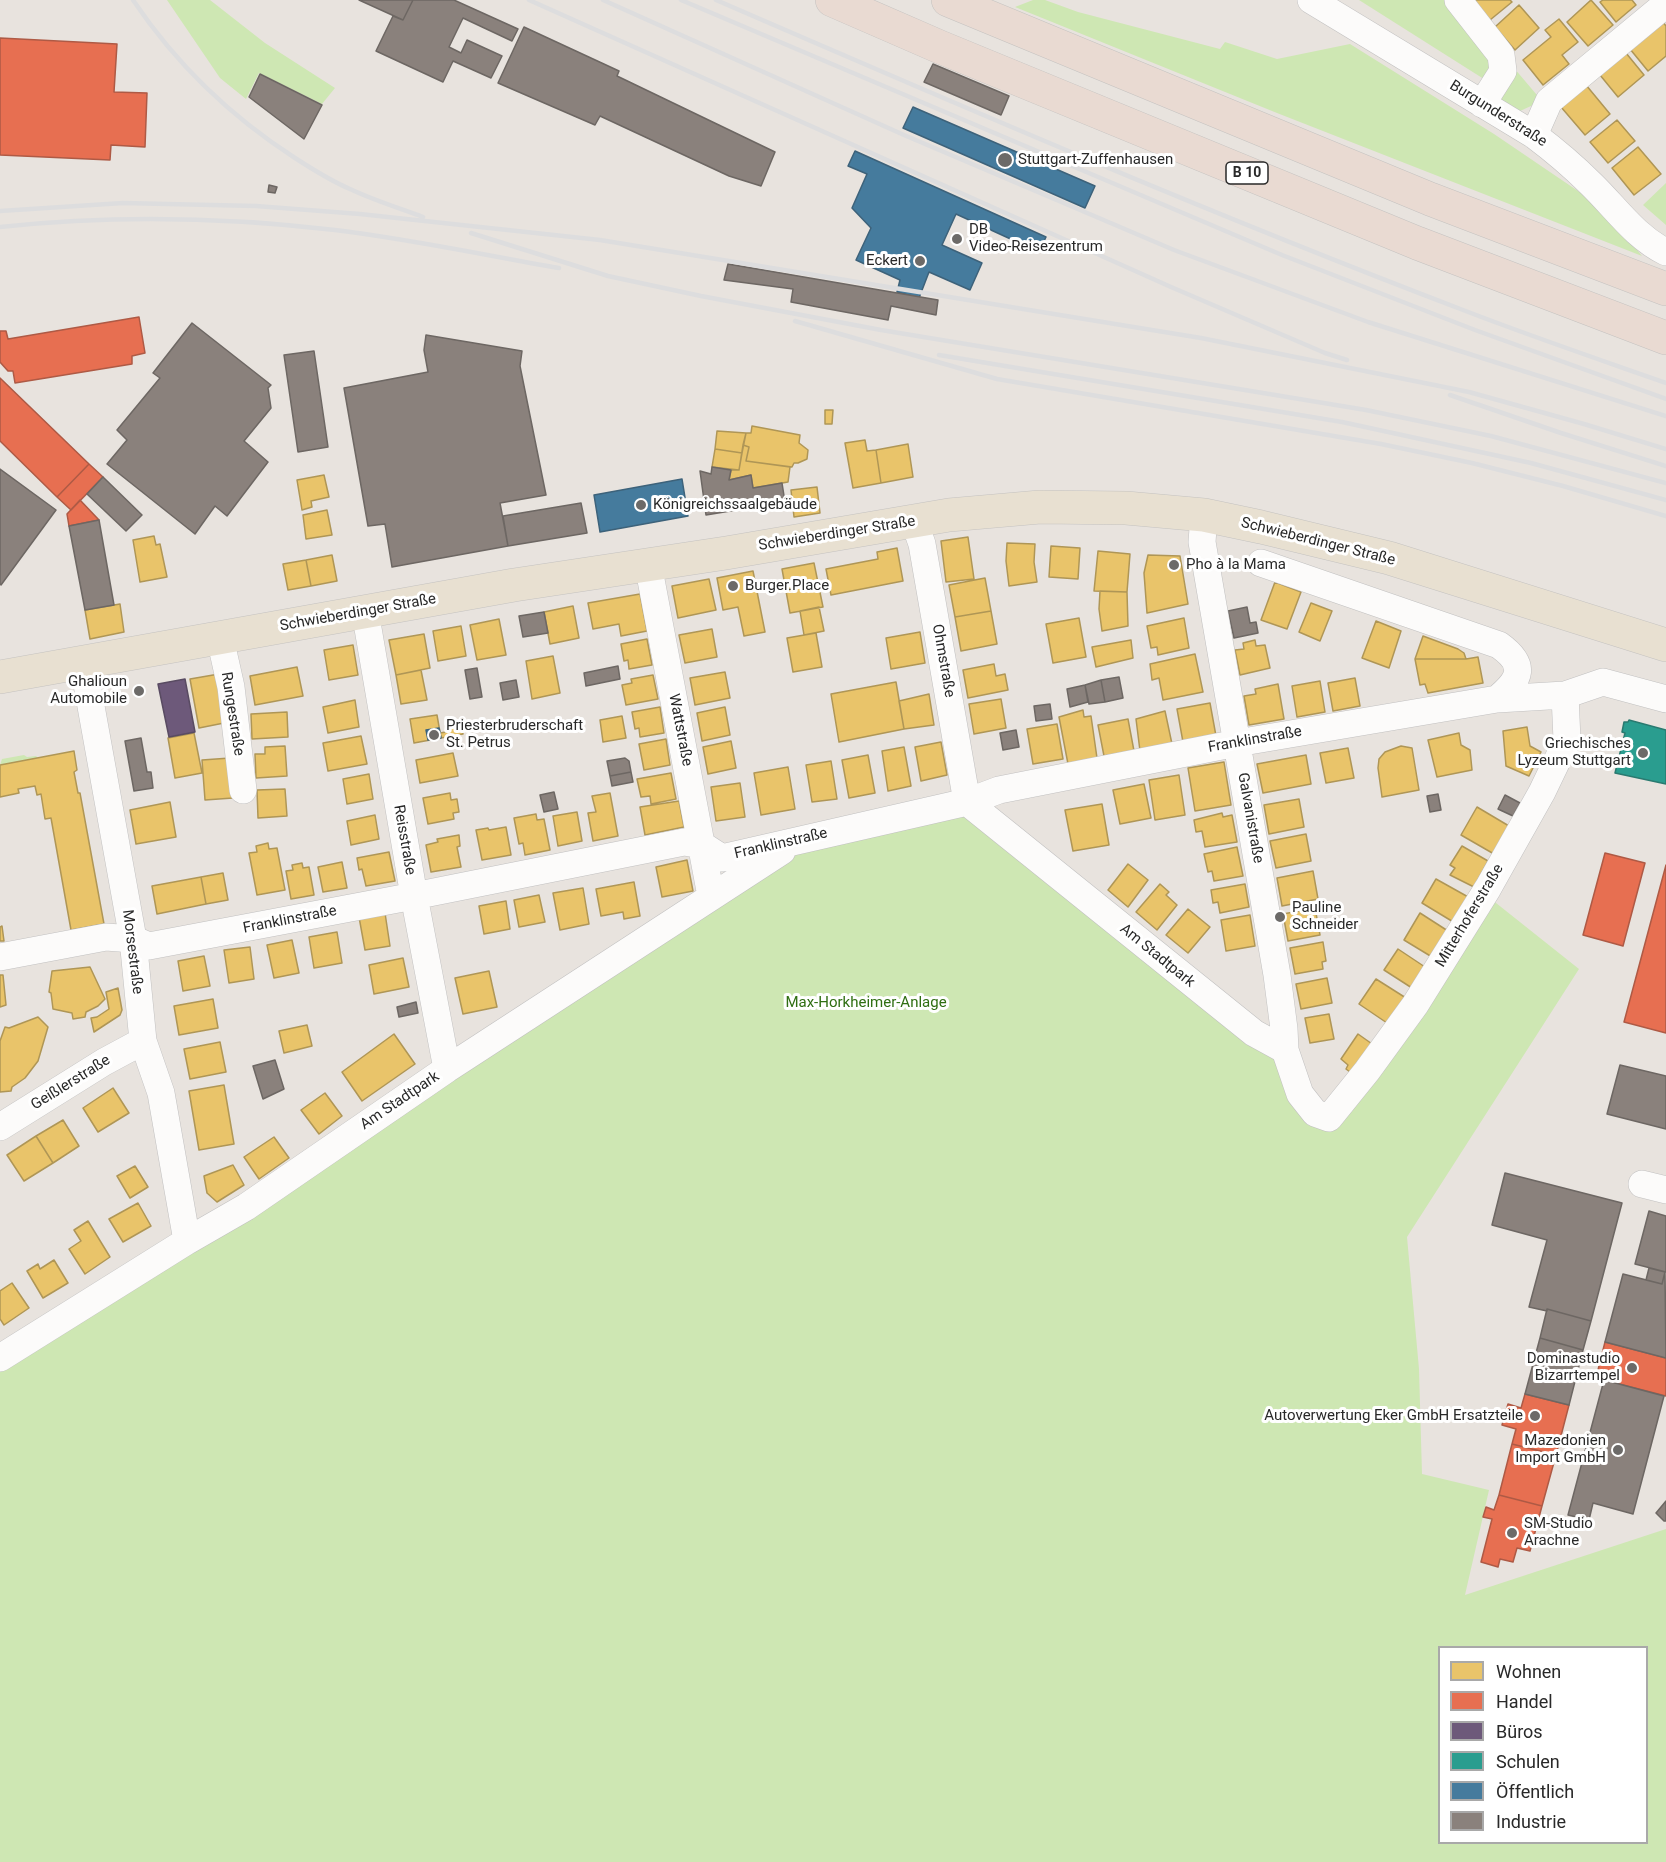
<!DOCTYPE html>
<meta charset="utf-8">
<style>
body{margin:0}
#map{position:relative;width:1666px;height:1862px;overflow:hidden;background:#e8e3de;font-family:Roboto,sans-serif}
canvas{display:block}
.legend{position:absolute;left:1438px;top:1646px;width:210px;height:198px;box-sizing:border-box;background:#fff;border:2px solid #a9a9a9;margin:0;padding:8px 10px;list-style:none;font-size:18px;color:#292929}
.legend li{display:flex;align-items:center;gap:12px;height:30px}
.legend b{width:30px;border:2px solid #a9a9a9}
</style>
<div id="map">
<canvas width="1666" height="1862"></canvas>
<ul class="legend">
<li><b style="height:16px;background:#e9c46a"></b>Wohnen</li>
<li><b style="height:16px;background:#e76f51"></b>Handel</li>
<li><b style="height:16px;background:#6d597a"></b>Büros</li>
<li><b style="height:16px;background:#2a9d8f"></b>Schulen</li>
<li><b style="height:16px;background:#457b9d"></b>Öffentlich</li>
<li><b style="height:16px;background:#8a817c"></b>Industrie</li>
</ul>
</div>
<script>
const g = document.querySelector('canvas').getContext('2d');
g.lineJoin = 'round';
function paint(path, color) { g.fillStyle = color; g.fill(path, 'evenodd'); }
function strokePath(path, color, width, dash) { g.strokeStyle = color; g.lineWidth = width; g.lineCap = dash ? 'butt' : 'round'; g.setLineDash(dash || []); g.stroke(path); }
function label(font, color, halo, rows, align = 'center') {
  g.font = font + ' Roboto,sans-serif'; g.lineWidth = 6; g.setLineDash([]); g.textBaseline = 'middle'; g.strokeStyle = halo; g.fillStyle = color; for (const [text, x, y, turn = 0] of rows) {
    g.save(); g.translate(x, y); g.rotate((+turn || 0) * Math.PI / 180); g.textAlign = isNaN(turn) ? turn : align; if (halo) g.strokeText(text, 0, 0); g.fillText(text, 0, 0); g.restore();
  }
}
const green = new Path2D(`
 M167,0H210L265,43L335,88L322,104L259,73L246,99L220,78Z
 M1033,0H1045L1078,12L1220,49L1225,42L1277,59L1350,44L1494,134L1603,208L1642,256L1277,113L1015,7Z
 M1359,0H1445L1496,66L1487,81Z
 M1514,68L1542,101L1520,111L1495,101Z
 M1666,183V225L1643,205Z
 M24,755L27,757L36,756L38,758L0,765L2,759Z
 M958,810L1280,1062L1333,1124L1491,899L1579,969L1407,1237L1419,1369L1422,1474L1489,1490L1465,1595L1666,1529V1862H0V1367L804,845ZM1440,1648H1646V1842H1440Z`);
const homes = new Path2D(`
 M1473,0H1510L1512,2L1490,20Z
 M1591,0L1613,25L1588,46L1567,22Z
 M1603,0H1632L1636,5L1616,22L1600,2Z
 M1519,5L1539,28L1515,50L1495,27Z
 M1559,19L1578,42L1562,55L1569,64L1543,85L1523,60L1551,37L1545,30Z
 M1663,22L1666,26V56L1648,71L1630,49Z
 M1626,53L1644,75L1618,97L1600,75Z
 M1586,85L1610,114L1585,135L1561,107Z
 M1617,120L1635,141L1608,163L1590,142Z
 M1638,147L1661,174L1634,195L1612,168Z
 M825,410H833L832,424H825Z
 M752,426L800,435L799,443L808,450L807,459L798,463H794L792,467L746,461L749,447L743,445L746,433H751Z
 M717,431L746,433L742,453L715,449Z
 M865,440L867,451L876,450L881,483L853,488L845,443Z
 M908,444L913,477L881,483L876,450Z
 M743,445L749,447L746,461L790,467L788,482L753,488L751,475L729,480L731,470H739Z
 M715,449L742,453L739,470L712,467Z
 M324,475L329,497L311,501L312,507L302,510L297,480Z
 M817,487L820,513L794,517L791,490Z
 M327,510L332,535L306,539L303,515Z
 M154,536L156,545L160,544L167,577L140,582L133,540Z
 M968,537L974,579L946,582L941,541Z
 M1007,543L1035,544L1034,562L1037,582L1009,586L1006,561Z
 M1051,546L1080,548L1078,579L1049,577Z
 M897,548L903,581L831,595L826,569L878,559L877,552Z
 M1098,551L1130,554L1127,592L1094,591Z
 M332,555L337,581L311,586L306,560Z
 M1148,555L1180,556L1188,604L1147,613L1144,573Z
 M306,560L311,586L288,590L283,564Z
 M814,563L823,607L790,613L782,569Z
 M753,571L765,632L744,636L738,607L723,610L717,578Z
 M985,578L991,611L955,617L949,585Z
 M709,579L716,610L678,618L672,586Z
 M1275,582L1301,592L1287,629L1261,620Z
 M1100,591L1127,592L1128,626L1102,631L1099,609Z
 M640,594L647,631L621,636L619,624L593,629L588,603Z
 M1311,603L1332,611L1320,641L1299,632Z
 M120,604L124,632L90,639L85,610Z
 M573,606L579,638L550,644L544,612Z
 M819,607L824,631L804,635L800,611Z
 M991,611L997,644L961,651L955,617Z
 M1079,618L1086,657L1053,663L1046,624Z
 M1184,618L1189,648L1158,655L1157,647L1151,648L1147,626Z
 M499,619L506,655L477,660L470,625Z
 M1376,621L1401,631L1389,668L1362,658Z
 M461,626L466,656L438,661L433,631Z
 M712,629L717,657L685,663L679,635Z
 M920,632L925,663L891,669L886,638Z
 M816,633L822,667L793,672L787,638Z
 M424,634L430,668L396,675L389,640Z
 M1423,636L1458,649L1464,653L1466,659H1415Z
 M647,639L652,665L629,669L628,660L624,661L621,644Z
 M1131,640L1133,658L1096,667L1092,647Z
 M1255,640L1256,646L1265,645L1270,668L1240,675L1235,650L1244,649L1243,643Z
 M353,645L358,675L329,680L324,650Z
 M1195,654L1203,692L1163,700L1159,678L1152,680L1150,664Z
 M553,656L560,693L532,699L526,661Z
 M1478,657L1483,683L1428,693L1425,684L1420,685L1415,659H1466Z
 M994,664L996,676L1005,674L1008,690L968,698L963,670Z
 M297,667L303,696L255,705L250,676Z
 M421,670L427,700L401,704L396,675Z
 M725,672L730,698L695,705L690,678Z
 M219,674L229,722L199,728L190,679Z
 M653,675L658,699L626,705L622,685L632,683L631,679Z
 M1355,678L1360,706L1333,711L1328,683Z
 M1320,681L1325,712L1297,717L1292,686Z
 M896,682L904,729L839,742L831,694Z
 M1278,684L1284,719L1249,725L1244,696L1256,694L1255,689Z
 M929,694L934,725L904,729L899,701Z
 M1001,699L1006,728L974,734L969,704Z
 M355,700L359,727L328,733L323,707Z
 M1210,703L1216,736L1183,742L1177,709Z
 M660,707L664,733L640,737L639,728L635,729L632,712Z
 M725,707L730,735L702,741L697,713Z
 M1083,710L1084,717L1091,716L1097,758L1068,764L1059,717Z
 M1165,711L1172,744L1140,751L1136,719Z
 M287,712L288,737L252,739L251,714Z
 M437,715L441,738L414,743L410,719Z
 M622,716L626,738L603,742L600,720Z
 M1128,719L1134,751L1104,756L1098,725Z
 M461,723L463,734L441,738L440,733L446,732L445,726Z
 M1057,724L1063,759L1033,764L1027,729Z
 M1527,727L1530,746L1541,752L1529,776L1506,766L1503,731Z
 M194,733L202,773L175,778L168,738Z
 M1459,733L1461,745L1470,750L1472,770L1437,777L1428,740Z
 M361,736L367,764L328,771L323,743Z
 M666,739L670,765L644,770L639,744Z
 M731,741L736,768L708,774L703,747Z
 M941,742L947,775L921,781L915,747Z
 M285,746L287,776L256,778L255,754H265V747Z
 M1401,746L1412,748L1419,790L1382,797L1378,768L1379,759L1385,752Z
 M904,747L911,786L888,791L882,751Z
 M1348,748L1354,778L1326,783L1320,753Z
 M74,751L77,770L74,772L78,793H80L104,924L71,930L51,818L45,819L41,794L37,795L35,786L18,789L19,793L0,797V765Z
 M453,753L458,776L420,783L416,760Z
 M868,755L875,793L849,798L842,760Z
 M1306,755L1311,784L1263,793L1257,764Z
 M230,758L233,798L205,800L202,760Z
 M831,761L837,799L812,802L806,765Z
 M1224,762L1231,805L1195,811L1188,768Z
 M788,767L795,809L761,815L754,773Z
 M671,773L676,799L651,804L650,796L641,797L637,779Z
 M369,774L373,799L347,804L343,779Z
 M1179,775L1185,815L1155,820L1149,780Z
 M740,783L745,817L716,821L711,787Z
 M1144,784L1151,818L1120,824L1113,790Z
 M285,789L287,816L258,818L257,790Z
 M450,793L451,800L457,799L459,812L453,813L454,819L428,824L423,798Z
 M610,793L618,836L593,841L588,813L596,812L592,796Z
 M1299,799L1304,827L1269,834L1264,805Z
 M679,801L684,827L645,835L640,807Z
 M170,802L176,837L136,844L130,810Z
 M1102,804L1109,845L1073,851L1065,810Z
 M1477,807L1509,826L1494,854L1461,835Z
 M577,812L582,841L558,846L553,816Z
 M1222,813L1223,817L1232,815L1237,842L1205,847L1202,831L1196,832L1194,820Z
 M536,814L537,820L544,819L550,850L525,855L523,843L519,844L514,818Z
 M375,815L379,839L351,845L347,821Z
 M506,827L511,855L482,860L476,830L488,828L489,830Z
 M1306,834L1311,861L1276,868L1270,841Z
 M459,835L460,846L457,847L461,867L431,872L426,845L438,842L437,839Z
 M268,843L269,849L277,848L285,890L257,895L249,853L257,852L256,846Z
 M1462,846L1488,861L1474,887L1450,875L1455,868L1450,865Z
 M1237,847L1243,876L1214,881L1212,871L1208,872L1204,854Z
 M389,852L395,881L366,886L362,869L359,870L357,858Z
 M687,860L693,891L662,897L656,867Z
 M342,862L347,888L323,892L318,867Z
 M302,863L303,868L309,867L314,895L291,899L286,871L293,870L292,865Z
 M1128,864L1148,880L1128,907L1108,890Z
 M1313,871L1318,899L1282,906L1277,878Z
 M223,873L228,900L206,904L201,877Z
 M201,877L206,904L157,914L152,886Z
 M1436,879L1470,898L1455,923L1422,903Z
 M634,882L640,916L624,919L623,912L601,916L596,889Z
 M1160,884L1169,892L1166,895L1177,905L1157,930L1136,912Z
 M1245,884L1249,907L1220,913L1218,902L1213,903L1211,890Z
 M583,888L589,924L560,930L553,893Z
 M539,895L545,922L519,927L514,900Z
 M506,901L510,929L484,934L479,906Z
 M1315,908L1320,935L1288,941L1283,914Z
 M1188,909L1210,927L1188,953L1166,935Z
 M385,913L390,946L365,950L359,917Z
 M1420,913L1448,931L1432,957L1404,940Z
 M1250,915L1255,946L1226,951L1221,920Z
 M2,926L4,941H0V927Z
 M337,932L342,963L314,968L309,937Z
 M292,940L299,973L274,978L267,945Z
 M1323,942L1326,961L1322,962L1323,969L1295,974L1290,948Z
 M250,947L254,979L229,983L224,950Z
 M1398,949L1425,967L1412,988L1384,970Z
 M204,956L210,986L183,991L178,961Z
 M403,958L409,987L374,994L369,965Z
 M90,967L105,999L98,1006L86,1012L85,1017L73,1019L72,1013L53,1009L51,993L49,992L52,971Z
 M489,971L497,1007L463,1014L455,978Z
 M0,975H3L6,1005L0,1007Z
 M1327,978L1332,1003L1301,1009L1296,984Z
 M1376,979L1406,998L1390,1025L1359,1004Z
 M118,988L122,1010L120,1015L94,1032L91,1018L97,1017L109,1009L106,992Z
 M213,999L218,1028L179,1035L174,1006Z
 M1329,1014L1334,1039L1310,1043L1305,1018Z
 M38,1017L48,1027L38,1061L25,1078L12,1087L11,1091L0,1092V1041L5,1027L9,1028Z
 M307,1025L312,1046L284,1053L279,1031Z
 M394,1034L415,1064L362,1101L342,1072Z
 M1358,1034L1375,1046L1354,1075L1346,1069L1348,1065L1341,1059Z
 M220,1042L226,1072L190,1079L184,1049Z
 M224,1085L234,1144L199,1150L189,1091Z
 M113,1088L129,1113L98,1132L83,1108Z
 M325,1093L342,1116L319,1134L301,1110Z
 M63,1120L79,1146L53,1163L36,1136Z
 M36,1136L53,1163L24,1181L7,1155Z
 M274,1137L289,1158L259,1179L244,1157Z
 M233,1165L244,1185L217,1202L207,1193L204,1176Z
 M135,1166L148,1187L130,1198L117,1176Z
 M138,1203L151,1226L123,1242L109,1219Z
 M88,1221L110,1257L85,1274L69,1249L81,1241L74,1230Z
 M54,1260L68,1283L43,1298L27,1271L38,1264L40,1269Z
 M12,1283L29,1308L4,1325L0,1319V1291Z`);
const shops = new Path2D(`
 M0,38L117,44L114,92L147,93L145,147L111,145L110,160L0,155Z
 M955,234L962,237L960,243L952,240Z
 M139,317L145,353L132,356V364L15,383L13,371H8L0,362V331H6L8,339Z
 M0,378L89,464L57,497L0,441Z
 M89,464L103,477L71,510L57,497Z
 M80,500L99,520L69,526L67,514Z
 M1605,853L1645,863L1623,946L1583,935Z
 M1666,865V1033L1624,1022Z
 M1605,1342L1666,1358V1396L1596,1378Z
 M1525,1394L1569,1405L1556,1455L1512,1444L1516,1429L1502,1425L1508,1404L1521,1408Z
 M1512,1444L1556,1455L1542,1506L1499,1495Z
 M1499,1495L1542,1506L1530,1551L1517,1548L1513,1562L1500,1559L1498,1567L1481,1562L1492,1519L1483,1517L1486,1507L1494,1510Z`);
const offices = new Path2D(`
 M185,679L195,732L169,737L158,684Z`);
const schools = new Path2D(`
 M1629,720L1666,730V784L1615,773L1625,733L1622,732L1624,722H1628Z`);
const public = new Path2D(`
 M913,107L1095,186L1085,208L903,128Z
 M855,151L1046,237L1039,252L956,214L942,245L982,263L970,290L929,272L919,298L897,292L900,280L856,260L871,228L852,208L867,174L848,166Z
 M682,479L688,516L600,532L594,495Z
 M439,728L441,738L428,740L426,730Z`);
const industry = new Path2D(`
 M359,0H413L403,20Z
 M413,0H454L518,29L512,41L463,18L449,47L461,53L467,40L502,56L491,78L453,61L443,82L376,51L393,16L403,20Z
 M524,27L619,71L617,76L775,152L761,186L729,176L600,116L595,125L498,83Z
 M933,64L1009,96L1001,115L924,82Z
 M260,74L322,105L304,139L249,97Z
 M269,185L277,187L275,193L268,192Z
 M728,264L938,300L936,315L891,306L888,320L791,302L793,289L724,280Z
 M192,323L271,385L268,388L271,408L244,441L268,462L227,516L215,506L195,534L107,464L127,440L117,430L160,378L153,373Z
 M426,335L522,351L520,366L546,495L500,503L508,546L392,567L385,524L368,526L344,388L428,372L424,350Z
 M314,351L328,447L298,452L284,355Z
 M712,467L731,470L729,480L751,475L753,488L782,483L785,502L706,515L700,471L711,474Z
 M0,469L56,510L1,585L0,584Z
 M103,477L142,515L126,531L87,494Z
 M581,503L587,533L508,546L503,516Z
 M99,520L114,605L85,610L69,526Z
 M1247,607L1250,623L1256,622L1258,633L1234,638L1228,611Z
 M544,612L548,633L523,637L519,616Z
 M618,666L620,679L586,686L584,673Z
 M477,668L482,697L470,699L465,670Z
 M1119,677L1123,698L1105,702L1101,680Z
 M516,680L519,697L503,700L500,683Z
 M1101,680L1105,702L1089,704L1085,685Z
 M1085,685L1088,702L1070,707L1067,689Z
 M1050,704L1052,719L1036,721L1034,706Z
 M1016,730L1019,747L1003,750L1000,733Z
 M141,738L147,772H151L153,788L134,791L125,741Z
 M625,758L629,761L631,772L610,776L607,761Z
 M631,772L633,782L612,786L610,776Z
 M554,792L558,809L544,812L540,795Z
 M1438,794L1441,810L1430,812L1427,796Z
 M1505,795L1520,803L1513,816L1498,809Z
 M416,1002L418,1013L399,1017L397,1007Z
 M275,1060L284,1089L263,1099L253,1066Z
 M1620,1065L1666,1076V1129L1607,1114Z
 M1505,1173L1622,1203L1591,1321L1547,1309V1311L1529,1307L1547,1240L1492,1225Z
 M1649,1211L1666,1216V1272L1635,1264Z
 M1649,1268L1665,1272L1662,1284L1646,1280Z
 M1665,1272L1666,1358L1605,1342L1623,1274L1662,1284Z
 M1547,1309L1591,1321L1583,1350L1540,1338Z
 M1540,1338L1583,1350L1569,1405L1525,1394Z
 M1604,1380L1664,1396L1633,1514L1593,1503L1589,1520L1568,1515Z
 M1666,1501V1521H1664L1656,1513Z`);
const minor = new Path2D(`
 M1311,0L1534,135C1554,150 1573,166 1591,184C1615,207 1635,237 1666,252
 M1458,0L1501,55L1503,71L1482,104
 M1534,135L1549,101L1666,4
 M1204,515L1202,542L1277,975L1284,1029L1285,1050
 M914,521L922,544L967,802L1254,1033L1285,1050L1300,1094L1315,1113L1329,1118L1367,1071L1415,1005L1488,888L1542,792L1567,740L1565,695
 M1261,563L1499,645C1527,665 1521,679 1497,699
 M648,564L711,896
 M365,611L414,896L447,1069
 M220,638L231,687L243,790
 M83,662L133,939L143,1041L161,1093L187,1241
 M0,957L106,937L133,939L149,946L414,896L684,842L702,845L722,858L967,802L999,790L1237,743L1497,699L1565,695L1603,682L1666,699
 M0,1127L104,1062L143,1041
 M1642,1184L1666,1190
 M0,1358L187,1241L246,1207L447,1069L782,851`);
const major = new Path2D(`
 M0,677L514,585L726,553L949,515L1040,507L1126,508L1204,515L1261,527L1389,558L1666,645`);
const highway = new Path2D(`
 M832,0L940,47L1417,243L1666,338
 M948,0L1430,199L1666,289`);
const rail = new Path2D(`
 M133,0C176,64 230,116 295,158C312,169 331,181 350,189C373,200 399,208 423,217
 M529,0L1171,287L1325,353L1347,360
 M603,0L904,135L1174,250L1368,322L1666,416
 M681,0L1282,255L1475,330L1666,399
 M716,0C963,107 1211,214 1463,310C1530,336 1598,359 1666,383
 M0,211L123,203L256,206L360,214L600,240L1201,338L1469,392L1584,424L1666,449
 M0,227C111,215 224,217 335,230C410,239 484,255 559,268
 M471,233L608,276L701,296L881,330L1366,410L1491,436L1666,483
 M795,321L997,379L1381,444L1472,463L1563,486L1666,516
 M939,355L1342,422L1531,463L1666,500
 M1450,395L1561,433L1666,466`);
const markers = [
 [1005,160,8,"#6c6a68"],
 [957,239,6,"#6c6a68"],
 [920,261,6,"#6c6a68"],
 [641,505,6,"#6c6a68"],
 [1174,565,6,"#6c6a68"],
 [733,586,6,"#6c6a68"],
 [139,691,6,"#6c6a68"],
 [434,735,6,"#6c6a68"],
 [1643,753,6,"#6c6a68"],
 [1280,917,6,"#6c6a68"],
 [1632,1368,6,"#6c6a68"],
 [1535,1416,6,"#6c6a68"],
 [1618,1450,6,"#6c6a68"],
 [1512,1533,6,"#6c6a68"]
];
const shields = [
 [1247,173,42]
];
const shieldNames = [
 ["B 10",1247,173]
];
const streetNames = [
 ["Burgunderstraße",1498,114,32],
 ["Schwieberdinger Straße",837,534,-9],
 ["Schwieberdinger Straße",1318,542,14],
 ["Schwieberdinger Straße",358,613,-10],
 ["Ohmstraße",943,661,80],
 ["Rungestraße",232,714,81],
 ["Wattstraße",680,730,79],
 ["Franklinstraße",1255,740,-10],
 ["Galvanistraße",1250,818,80],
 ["Reisstraße",404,840,80],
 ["Franklinstraße",781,844,-13],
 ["Mitterhoferstraße",1470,916,-59],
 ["Franklinstraße",290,920,-11],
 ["Morsestraße",132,952,83],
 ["Am Stadtpark",1157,956,39],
 ["Geißlerstraße",71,1083,-32],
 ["Am Stadtpark",400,1101,-34]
];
const poiNames = [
 ["Stuttgart-Zuffenhausen",1018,160],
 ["DB",969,230],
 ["Video-Reisezentrum",969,247],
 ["Eckert",908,261,"right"],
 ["Königreichssaalgebäude",653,505],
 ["Pho à la Mama",1186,565],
 ["Burger.Place",745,586],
 ["Ghalioun",127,682,"right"],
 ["Automobile",127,699,"right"],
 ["Priesterbruderschaft",446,726],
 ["St. Petrus",446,743],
 ["Griechisches",1631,744,"right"],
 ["Lyzeum Stuttgart",1631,761,"right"],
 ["Pauline",1292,908],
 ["Schneider",1292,925],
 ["Dominastudio",1620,1359,"right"],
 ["Bizarrtempel",1620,1376,"right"],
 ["Autoverwertung Eker GmbH Ersatzteile",1523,1416,"right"],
 ["Mazedonien",1606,1441,"right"],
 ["Import GmbH",1606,1458,"right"],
 ["SM-Studio",1524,1524],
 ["Arachne",1524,1541]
];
const parkNames = [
 ["Max-Horkheimer-Anlage",866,1003]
];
paint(green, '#cee7b3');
paint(homes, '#e9c46a');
strokePath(homes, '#af9656', 1.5);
paint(shops, '#e76f51');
strokePath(shops, '#ae5a45', 1.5);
paint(offices, '#6d597a');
strokePath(offices, '#594b62', 1.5);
paint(schools, '#2a9d8f');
strokePath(schools, '#2a7a70', 1.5);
paint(public, '#457b9d');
strokePath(public, '#3d627a', 1.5);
paint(industry, '#8a817c');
strokePath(industry, '#6d6763', 1.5);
strokePath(minor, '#c1c0c0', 28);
strokePath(major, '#c4c2c0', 34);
strokePath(highway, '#c4c2c0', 34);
strokePath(minor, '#fcfbfa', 27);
strokePath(major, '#e8e0d1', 33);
strokePath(highway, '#e9dad2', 33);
strokePath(rail, '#ddddde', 4.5);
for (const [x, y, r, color] of markers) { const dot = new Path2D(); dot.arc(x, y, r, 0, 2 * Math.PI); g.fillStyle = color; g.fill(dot); strokePath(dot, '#fff', 2); }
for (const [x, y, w] of shields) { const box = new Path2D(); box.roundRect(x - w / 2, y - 11, w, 22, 4.5); g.fillStyle = '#fff'; g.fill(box); strokePath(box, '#292929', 1.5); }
label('bold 14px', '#292929', null, shieldNames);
label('15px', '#292929', '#fff', streetNames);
label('15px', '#292929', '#fff', poiNames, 'left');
label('15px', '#2f6e12', '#fff', parkNames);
</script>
